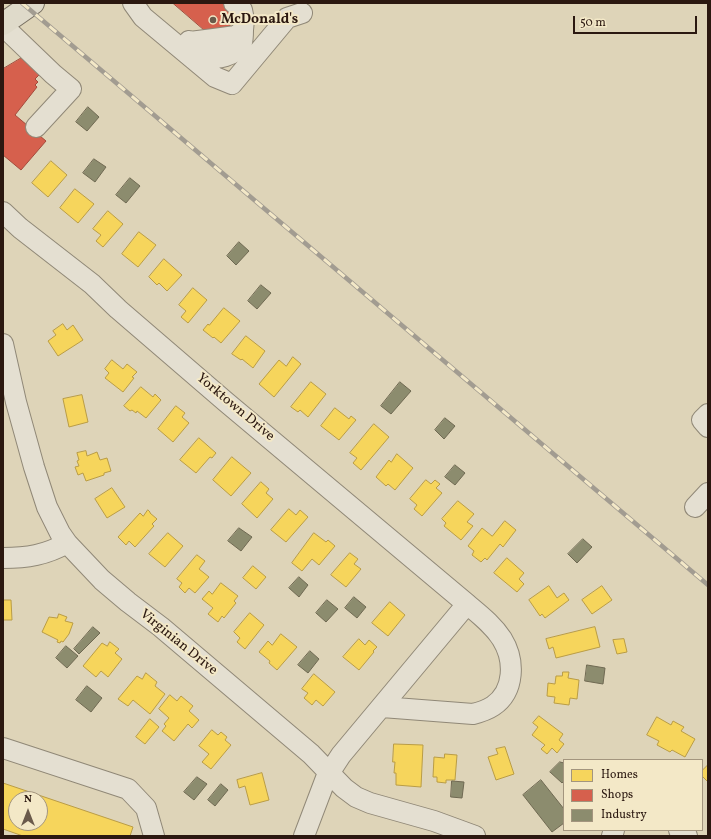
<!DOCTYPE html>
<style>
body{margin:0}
#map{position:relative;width:711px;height:839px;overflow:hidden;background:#ded4b8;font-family:Vollkorn,serif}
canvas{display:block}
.frame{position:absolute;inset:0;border:4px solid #2b1810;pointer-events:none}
.legend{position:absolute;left:563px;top:759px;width:140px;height:72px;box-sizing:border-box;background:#f3e8c7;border:1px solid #a3957e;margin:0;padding:5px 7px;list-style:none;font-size:12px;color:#2b1810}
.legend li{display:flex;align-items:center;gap:8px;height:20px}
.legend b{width:20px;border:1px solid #a3957e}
.north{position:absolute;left:8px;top:791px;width:40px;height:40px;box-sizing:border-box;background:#f3e8c7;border:1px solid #a3957e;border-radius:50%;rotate:0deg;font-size:11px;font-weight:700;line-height:16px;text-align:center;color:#2b1810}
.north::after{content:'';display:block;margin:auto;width:14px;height:18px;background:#6a5a4b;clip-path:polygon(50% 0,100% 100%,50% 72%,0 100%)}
.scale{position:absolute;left:573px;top:16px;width:124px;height:18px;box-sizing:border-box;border:2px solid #2b1810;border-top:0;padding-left:5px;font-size:12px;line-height:14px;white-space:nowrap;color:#2b1810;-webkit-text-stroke:3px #f3e8c7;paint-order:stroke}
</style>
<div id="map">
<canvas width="711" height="839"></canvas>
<div class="frame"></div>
<ul class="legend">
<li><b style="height:11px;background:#f6d55c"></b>Homes</li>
<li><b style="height:11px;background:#d6604d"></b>Shops</li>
<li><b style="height:11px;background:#8c8c6e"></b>Industry</li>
</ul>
<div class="north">N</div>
<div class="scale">50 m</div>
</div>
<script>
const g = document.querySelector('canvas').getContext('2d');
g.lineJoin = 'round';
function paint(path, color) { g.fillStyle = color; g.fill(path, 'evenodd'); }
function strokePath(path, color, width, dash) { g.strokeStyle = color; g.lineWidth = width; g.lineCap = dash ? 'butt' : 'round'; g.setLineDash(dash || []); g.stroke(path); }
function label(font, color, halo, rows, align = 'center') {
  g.font = font + ' Vollkorn,serif'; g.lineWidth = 4; g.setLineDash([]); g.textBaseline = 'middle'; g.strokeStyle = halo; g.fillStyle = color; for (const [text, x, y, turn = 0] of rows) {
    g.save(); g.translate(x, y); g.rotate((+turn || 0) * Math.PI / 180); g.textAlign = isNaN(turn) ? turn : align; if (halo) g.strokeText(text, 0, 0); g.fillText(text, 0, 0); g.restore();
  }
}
const homes = new Path2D(`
 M51,161L67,175L48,197L32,183Z
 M75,189L94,204L78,223L60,208Z
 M108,211L123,224L103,247L96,241L101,235L93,229Z
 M139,232L156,245L138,267L122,254Z
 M164,259L182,275L167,291L159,283L157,285L149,277Z
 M193,288L207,300L188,323L181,317L186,311L179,305Z
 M224,308L240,321L221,343L214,337L213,338L203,330L208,324L209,325Z
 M63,324L67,330L73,325L83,340L58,356L48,341L56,335L53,331Z
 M246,336L265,351L253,368L242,359L241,360L232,354Z
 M293,357L301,364L274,397L259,384L279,360L286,366Z
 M112,360L123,369L127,364L137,372L132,377L134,378L123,392L105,378L109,373L105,369Z
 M311,382L326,394L308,417L300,410L298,412L291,407Z
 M141,387L153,397L155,394L161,400L146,418L137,411L136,413L132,410L130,411L124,406Z
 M82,395L88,422L69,427L63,399Z
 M176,406L185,413L182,417L189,423L173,442L158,429Z
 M335,408L349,419L351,416L356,420L339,440L321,426Z
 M374,424L389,437L361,470L353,463L357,458L350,453Z
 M199,438L216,453L212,458L210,457L196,473L180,460Z
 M86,451L87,456L97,452L100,460L107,458L111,471L104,473V475L86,481L83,473L78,475L75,467L79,466L77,461L79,460L77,453Z
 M397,454L413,468L395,490L388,484L386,486L376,477L389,460L391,462Z
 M232,457L251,473L231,496L213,480Z
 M426,480L431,484L435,480L440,484L436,488L442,493L422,516L414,509L417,505L410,499Z
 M261,482L269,489L266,493L273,499L257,518L242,504Z
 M112,488L125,507L107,518L95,499Z
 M458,501L474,514L467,522L473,526L461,540L444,526L446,523L442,519Z
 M289,509L296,515L300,510L308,517L286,542L271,530Z
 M148,510L150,512V513L157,519L152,524L154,526L135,547L129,541L126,545L118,537L140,513L143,516Z
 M505,521L516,530L503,547L500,544L487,560L485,558L481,562L472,555L474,551L468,546L482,528L492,536Z
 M168,533L183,546L165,567L149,554Z
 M314,533L326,542L328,540L335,546L319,565L312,559L302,571L292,563Z
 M350,553L358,559L354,564L361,569L346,587L331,575Z
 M197,555L205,561L199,569L209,577L195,593L189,588L185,593L179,587L182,583L177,579Z
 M507,558L524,573L519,579L524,584L517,592L494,573Z
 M253,566L266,577L256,589L243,578Z
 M221,583L238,596L234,601L236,603L224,618L222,616L218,622L208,614L213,608L202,599L209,591L212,594Z
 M549,586L557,598L564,593L569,600L545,618L542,614L540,616L529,600Z
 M602,586L612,600L592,614L582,600Z
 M3,600H11L12,620H3Z
 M390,602L405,615L388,636L372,623Z
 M250,613L264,625L245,649L237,642L240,638L234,632Z
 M59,614L67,617L65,621L73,623L69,634L63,642L61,641L60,643L57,642L58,640L42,632L49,617L57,618Z
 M595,627L600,647L556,658L553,647L549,649L546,639Z
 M281,634L297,647L277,670L269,663L270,661L259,652L268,641L272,645Z
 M359,639L365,645L369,640L377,647L373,651L374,652L359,670L343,657Z
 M624,639L627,652L617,654L613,640Z
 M110,642L119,649L115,653L122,659L108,677L101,671L96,677L83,666L102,643L107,646Z
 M563,672H569L568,678L579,680L577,699L570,698L569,705L554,703L555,697L547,696L548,683L555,684L556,676H562Z
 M146,673L157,682L155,686L165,694L150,714L133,700L128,706L118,699L137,676L142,679Z
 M314,674L335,692L323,706L316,700L312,705L304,698L308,693L302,689Z
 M170,695L177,701L181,696L193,706L189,711L199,720L192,728L188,724L174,741L162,731L166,726L164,724L169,718L159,709Z
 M539,716L563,734L559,740L564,744L557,753L552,748L547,754L541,749L545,745L532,735L538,727L533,723Z
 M657,717L671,725L673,721L684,727L681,731L695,739L685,757L672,750L670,752L657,745L659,741L647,735Z
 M150,719L159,727L145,744L136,737Z
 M212,730L218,735L221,732L227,737L225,740L231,745L211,769L202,762L209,754L199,746Z
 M394,744L423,745L421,787L396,785V773H394L395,762H393Z
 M505,747L514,774L496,780L488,757L498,754L496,749Z
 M445,754L457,755L455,780H446V783L437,782V777H433L434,757L444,758Z
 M708,765V782L702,776V771Z
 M262,773L269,800L250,805L245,786L239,788L237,780Z
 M3,783L133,827L130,836H23L3,829ZM16,799H40V823H16Z`);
const shops = new Path2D(`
 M173,3H230L235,14L231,19L234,21L225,31L215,39Z
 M25,56L42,72L35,79L38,82L35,85L37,87L15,115L46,141L21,170L3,155V69Z`);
const industry = new Path2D(`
 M88,107L99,117L87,131L76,122Z
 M94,159L106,167L95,182L83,173Z
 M130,178L140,186L126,203L116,195Z
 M239,242L249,251L236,265L227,256Z
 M261,285L271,293L257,309L248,301Z
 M400,382L411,391L391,414L381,406Z
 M445,418L455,426L444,439L435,430Z
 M455,465L465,473L455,485L445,477Z
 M239,528L252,537L241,551L228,541Z
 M583,539L592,547L577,563L568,554Z
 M299,577L308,585L299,597L289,588Z
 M354,597L366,607L357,618L345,608Z
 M327,600L338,609L326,622L316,613Z
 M93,627L100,633L79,654L74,649Z
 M66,646L78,656L67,668L56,658Z
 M310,651L319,659L308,673L298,665Z
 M587,665L605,668L603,684L585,681Z
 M87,686L102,698L91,712L76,700Z
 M560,762L564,763V781L562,783L550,772Z
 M197,777L207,784L194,800L184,792Z
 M541,780L564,809V823L552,832L523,795Z
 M452,781L464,782L462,798L451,797Z
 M221,784L228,790L215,806L208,800Z`);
const minor = new Path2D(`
 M133,3L143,17L215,77L232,84L287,18L302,13
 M3,26L53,74L71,89L36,127
 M189,41C194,45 199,51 204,54C216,62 236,56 242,42C243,39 243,34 243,30
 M190,42L214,39L236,36L243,30L244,20L242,10L234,3
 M3,212L20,228L92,284L118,309L226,402L467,604C480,615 493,625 502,639C515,660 515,691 493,706C487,710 481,712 473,714L382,707
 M3,344L16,402L34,467L47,507L60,533L67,543L102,580L128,602L161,627L311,754L344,788L356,797L370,803L434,821L475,836
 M708,414L702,420L708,427
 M695,507L708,493
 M3,558C27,558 46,555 67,543
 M3,748L128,789L146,808L154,836
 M679,830L687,836
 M304,836L326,778L341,755L467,604
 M612,836L614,830`);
const major = new Path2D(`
 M3,24L33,3`);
const rail = new Path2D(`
 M22,3L708,585`);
const markers = [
 [213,20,4,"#6a5a4b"]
];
const poiNames = [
 ["McDonald's",221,20]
];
const streetNames = [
 ["Yorktown Drive",235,408,40],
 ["Virginian Drive",178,643,39]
];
paint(homes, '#f6d55c');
strokePath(homes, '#b99c45', 1);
paint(shops, '#d6604d');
strokePath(shops, '#a34a3b', 1);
paint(industry, '#8c8c6e');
strokePath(industry, '#6f6952', 1);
strokePath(minor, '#908877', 22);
strokePath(major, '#776f61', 24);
strokePath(minor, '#e4dfd1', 20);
strokePath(major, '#dfdaca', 22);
strokePath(rail, '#a29c91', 4.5);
strokePath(rail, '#f3e8c7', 3, [9]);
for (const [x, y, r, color] of markers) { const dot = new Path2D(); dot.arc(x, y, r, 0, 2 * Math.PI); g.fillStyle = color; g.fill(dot); strokePath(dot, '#f3e8c7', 1.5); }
label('bold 14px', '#2b1810', '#f3e8c7', poiNames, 'left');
label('14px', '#2b1810', '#f3e8c7', streetNames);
</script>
